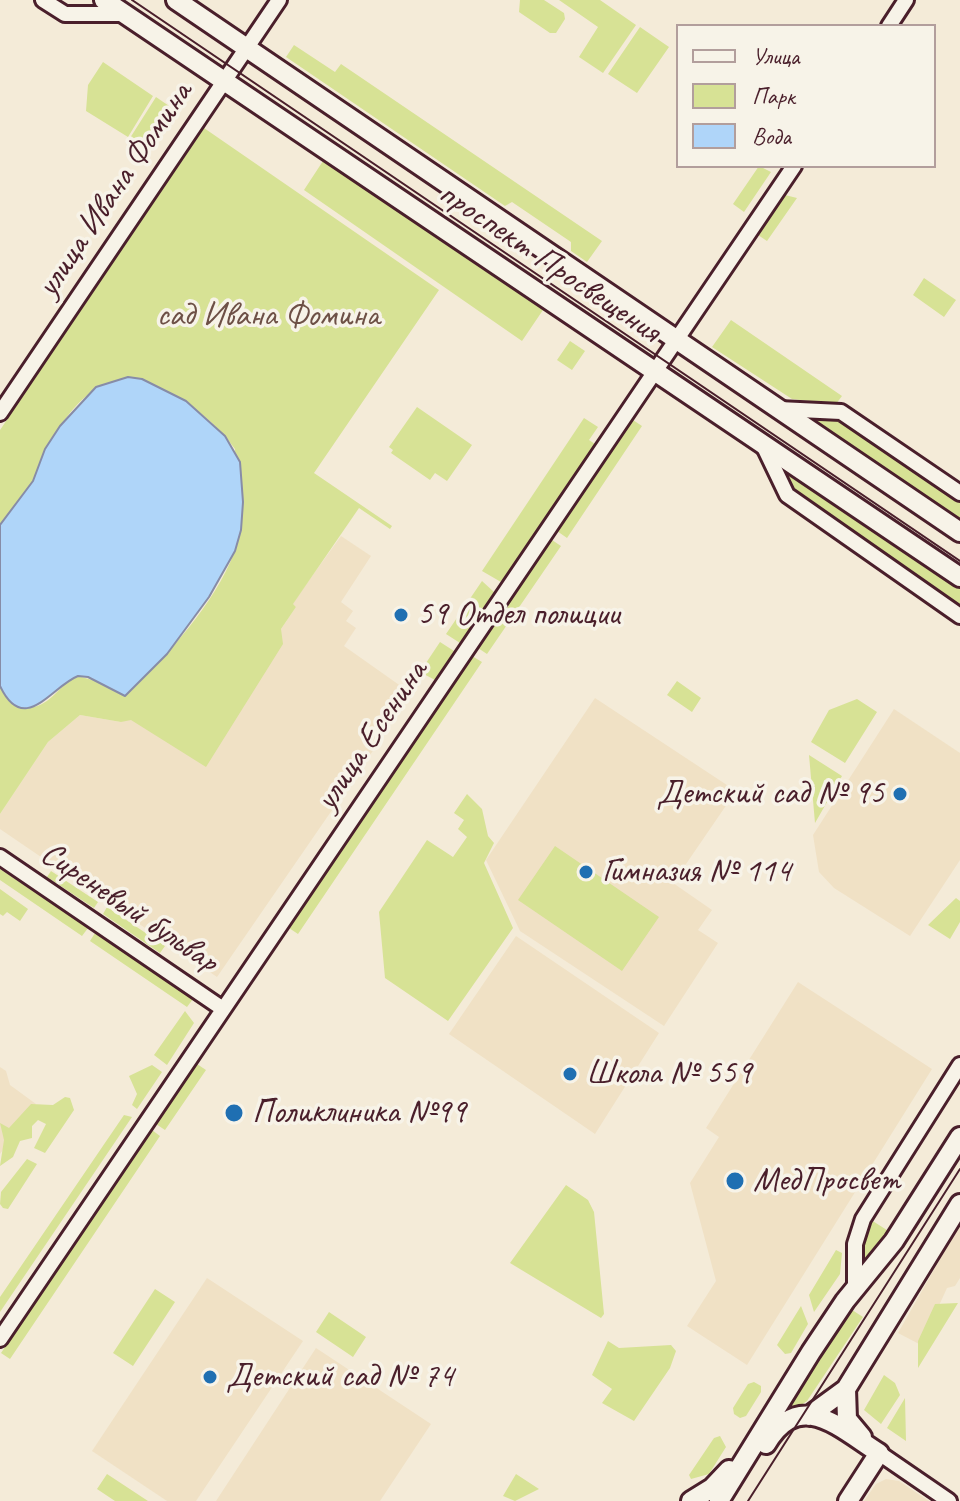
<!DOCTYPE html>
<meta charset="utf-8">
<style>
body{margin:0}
#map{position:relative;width:960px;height:1501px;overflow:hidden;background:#f4ebd8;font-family:Caveat,sans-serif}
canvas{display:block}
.legend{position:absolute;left:676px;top:24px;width:260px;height:144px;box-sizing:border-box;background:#f7f3e8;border:2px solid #b29e9c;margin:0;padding:10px 14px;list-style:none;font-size:24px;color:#4a1f2b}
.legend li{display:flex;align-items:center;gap:16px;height:40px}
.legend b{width:40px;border:2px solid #b29e9c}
</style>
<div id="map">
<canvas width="960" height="1501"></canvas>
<ul class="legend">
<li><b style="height:10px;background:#f7f3e8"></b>Улица</li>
<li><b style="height:22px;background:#d7e295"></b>Парк</li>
<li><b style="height:22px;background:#afd5f9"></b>Вода</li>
</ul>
</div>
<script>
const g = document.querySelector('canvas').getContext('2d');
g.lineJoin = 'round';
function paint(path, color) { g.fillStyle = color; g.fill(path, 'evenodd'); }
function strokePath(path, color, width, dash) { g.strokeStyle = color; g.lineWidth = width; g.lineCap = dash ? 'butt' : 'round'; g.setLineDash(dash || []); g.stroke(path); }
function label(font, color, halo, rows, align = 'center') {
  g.font = font + ' Caveat,sans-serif'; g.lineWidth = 7; g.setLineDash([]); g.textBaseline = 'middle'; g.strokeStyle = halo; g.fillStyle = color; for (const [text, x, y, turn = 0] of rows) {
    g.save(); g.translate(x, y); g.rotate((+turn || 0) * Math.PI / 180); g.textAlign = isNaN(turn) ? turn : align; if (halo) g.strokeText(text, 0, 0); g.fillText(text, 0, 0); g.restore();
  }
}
const built = new Path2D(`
 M341,536L371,556L341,602L353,611L346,621L356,628L344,646L412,694L217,977L0,829V814L48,742L80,715L121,722L281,629L296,607L292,604Z
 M595,698L736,791L673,883L712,910L698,930L718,943L664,1026L520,931L486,860Z
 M894,709L960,753V860L910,936L834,888L819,872L813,835Z
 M516,936L659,1033L595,1134L449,1034Z
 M798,982L932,1069L747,1365L687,1326L716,1281L690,1183L719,1137L706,1128Z
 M0,1067L6,1071L10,1085L36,1104L0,1154Z
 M960,1224V1278L955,1286L947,1288L921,1345L898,1333Z
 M207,1278L303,1341L196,1501H167L92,1451Z
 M316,1348L431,1424L380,1501H216Z
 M886,1479L899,1481L929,1501H864L876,1484Z`);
const green = new Path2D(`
 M520,0H544L564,13L565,19L556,33H550L519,12Z
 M559,0H600L636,25L603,73L579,57L598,27Z
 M640,27L669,47L637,93L608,74Z
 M294,45L335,72L341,64L602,241L587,262L571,251V242L512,202L505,206L286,57Z
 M103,62L153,96L128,137L86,111L88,85Z
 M156,97L172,108L153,138H130Z
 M204,128L439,290L314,473L392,526L390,529L359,508L293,604L296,607L281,629L283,644L206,767L131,720L121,722L80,715L48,742L0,814V686C7,700 26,713 42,704C56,697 62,682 78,676L131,691C169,652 214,605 234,553C241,535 235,472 235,449C217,424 192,404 165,390C108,363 76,397 48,446C41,456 39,469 34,480C25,497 12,510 0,525V430Z
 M323,161L543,310L522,341L304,190Z
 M759,166L771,172L744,212L733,204Z
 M785,195L797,198L767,241L758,235Z
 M924,278L956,300L944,317L913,295Z
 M731,320L842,396L836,404L792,399L712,347Z
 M570,341L585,351L572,370L557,360Z
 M417,407L472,445L447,481L435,473L430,480L391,453L393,450L389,447Z
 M810,414L839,416L960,498V521L808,418Z
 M584,418L598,427L589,440L595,444L501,582L482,571Z
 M633,420L642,426L567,538L557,531Z
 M780,463L960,588V608L790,491Z
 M552,540L561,546L487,654L478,648Z
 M482,581L494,592L460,643L446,634Z
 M440,642L454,651L435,680L420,672Z
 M472,656L482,662L298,934L289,928Z
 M677,681L701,698L692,712L667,695Z
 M857,699L877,712L845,763L811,742L829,710Z
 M809,755L842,776L815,823Z
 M467,794L482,809L488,836L494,843L484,863L513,928L448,1021L385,978L379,912L427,840L453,857L467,837L458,829L464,820L454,813Z
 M555,846L659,917L622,971L518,900Z
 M0,869L88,928L82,936L0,880Z
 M51,871L98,902L94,908L47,877Z
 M0,889L28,909L20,921L7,912L3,916L0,914Z
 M956,898L960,901V922L950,939L928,925Z
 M107,907L165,946L160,953L103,914Z
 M95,933L193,999L187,1007L90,941Z
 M185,1011L194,1023L167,1065L154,1055Z
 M197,1064L206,1070L165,1130L156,1124Z
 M152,1065L162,1072L137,1109L132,1105L137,1094L129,1076Z
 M65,1097L70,1098L74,1110L45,1153L34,1148L46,1124L38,1120L32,1126V1138L20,1141L13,1157L0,1166L4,1140L0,1123L9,1128L31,1104L53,1105Z
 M124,1115L132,1117L0,1312V1297Z
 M152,1130L160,1136L10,1359L1,1353Z
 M27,1159L37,1164L8,1209L3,1208L0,1204L1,1192Z
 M566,1185L588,1200L594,1212L604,1314L601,1318L510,1263Z
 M868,1218L890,1232L862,1263L860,1243Z
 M836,1250L842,1253L840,1274L814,1312L809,1295Z
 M155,1289L175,1302L133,1366L113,1353Z
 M958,1303L918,1368V1341L935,1304Z
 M801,1306L808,1324L791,1353L785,1354L777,1345Z
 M849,1308L863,1317L807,1401L785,1416L781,1413Z
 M329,1312L366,1337L353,1357L316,1332Z
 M608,1341L619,1348L671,1345L676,1351L670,1368L634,1421L602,1403L612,1389L592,1375Z
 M884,1375L895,1383L900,1395L881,1424L864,1410Z
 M754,1382L761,1386V1392L746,1416L740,1418L734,1414L733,1408L748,1384Z
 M905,1398L906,1441L887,1428Z
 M720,1436L726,1447L709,1474L691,1479L689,1475L714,1438Z
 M107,1474L148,1501H115L97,1489Z
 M516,1474L539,1489L515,1501L503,1496Z`);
const water = new Path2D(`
 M128,377L142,379L186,401L225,436L240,462L243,502L241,530L235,551L209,597L167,654L125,696L88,677L78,676C52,686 24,737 0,686V525L33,481L45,449L60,426L96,387Z`);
const minor = new Path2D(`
 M43,0L65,14H124
 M889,26L906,0
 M779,409L841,412L960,493
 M0,413L279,0
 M763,445L787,495L960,616
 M0,857L223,1009
 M855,1288V1244L863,1219L960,1065
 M0,1339L794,166
 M879,1453L949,1501`);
const major = new Path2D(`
 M104,0L960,577
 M176,0L960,532
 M846,1389L847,1419L862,1437
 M809,1416L846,1389L960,1204
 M766,1444C800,1388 838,1427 879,1453
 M691,1501L712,1488L729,1470
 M719,1501L811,1352L845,1301L894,1241L960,1137
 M848,1501L879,1453`);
const tram = new Path2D(`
 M132,0L960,561
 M748,1501L960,1169`);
const markers = [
 [401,615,8,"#1f6fb2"],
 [900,794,8,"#1f6fb2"],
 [586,872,8,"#1f6fb2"],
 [570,1074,8,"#1f6fb2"],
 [234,1113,10,"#1f6fb2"],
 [735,1181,10,"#1f6fb2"],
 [210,1377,8,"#1f6fb2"]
];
const streetNames = [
 ["улица Ивана Фомина",115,190,-56],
 ["проспект Просвещения",549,263,34],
 ["улица Есенина",372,736,-56],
 ["Сиреневый бульвар",129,908,34]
];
const parkNames = [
 ["сад Ивана Фомина",268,316]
];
const poiNames = [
 ["59 Отдел полиции",417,615],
 ["Детский сад № 95",884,794,"right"],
 ["Гимназия № 114",602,872],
 ["Школа № 559",586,1074],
 ["Поликлиника №99",252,1113],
 ["МедПросвет",753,1181],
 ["Детский сад № 74",226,1377]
];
paint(built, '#f0e1c5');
paint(green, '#d7e295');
paint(water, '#afd5f9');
strokePath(water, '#878ca7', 2);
strokePath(minor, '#4a1f2b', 20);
strokePath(major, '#4a1f2b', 24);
strokePath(minor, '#f7f3e8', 14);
strokePath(major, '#f7f3e8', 18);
strokePath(tram, '#4a1f2b', 2);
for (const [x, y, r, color] of markers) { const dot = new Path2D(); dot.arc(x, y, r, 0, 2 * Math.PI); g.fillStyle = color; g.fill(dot); strokePath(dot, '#f7f3e8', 3); }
label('34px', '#4a1f2b', '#f7f3e8', streetNames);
label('34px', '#6d5046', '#f7f3e8', parkNames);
label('34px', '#4a1f2b', '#f7f3e8', poiNames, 'left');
</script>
